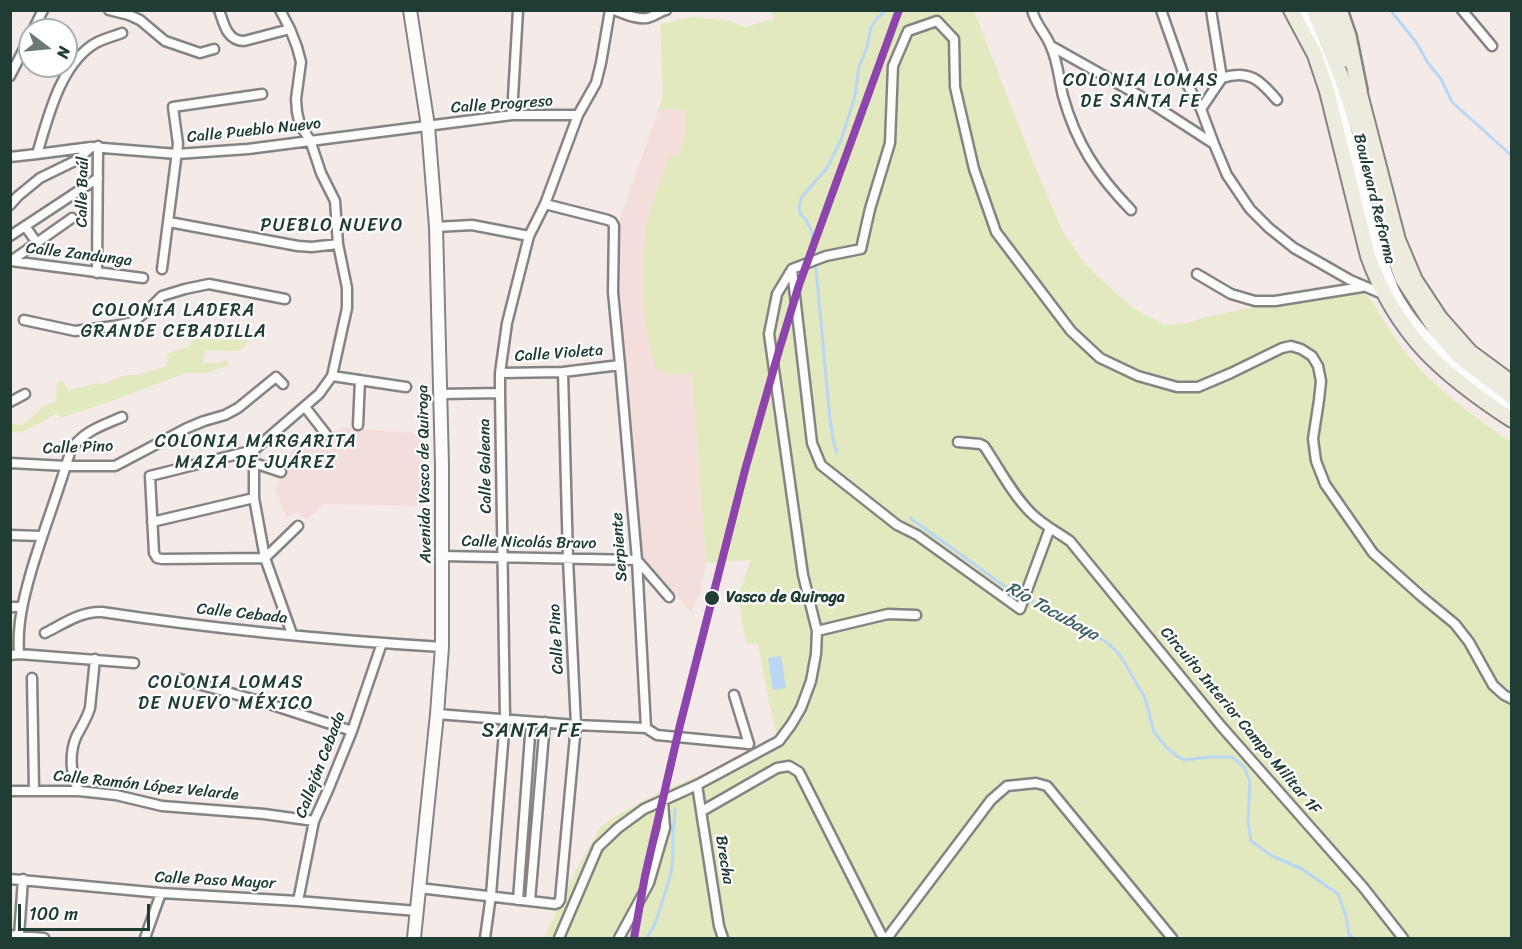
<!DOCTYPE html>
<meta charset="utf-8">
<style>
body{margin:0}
#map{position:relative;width:1522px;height:949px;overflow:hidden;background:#f4eae8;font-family:Sriracha,sans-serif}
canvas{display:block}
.frame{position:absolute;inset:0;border:12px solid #1f3d34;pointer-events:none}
.north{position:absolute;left:18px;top:18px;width:60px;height:60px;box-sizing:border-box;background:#fff;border:2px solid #a5b1ae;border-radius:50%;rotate:106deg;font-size:16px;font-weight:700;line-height:24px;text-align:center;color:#1f3d34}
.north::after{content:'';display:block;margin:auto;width:21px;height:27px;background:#6a7a73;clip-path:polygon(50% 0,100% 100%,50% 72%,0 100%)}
.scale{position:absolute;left:18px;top:904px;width:132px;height:27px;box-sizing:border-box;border:3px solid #1f3d34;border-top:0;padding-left:8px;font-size:18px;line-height:21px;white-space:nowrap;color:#1f3d34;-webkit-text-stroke:4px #fff;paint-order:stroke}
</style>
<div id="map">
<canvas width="1522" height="949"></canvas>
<div class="frame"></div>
<div class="north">N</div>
<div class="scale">100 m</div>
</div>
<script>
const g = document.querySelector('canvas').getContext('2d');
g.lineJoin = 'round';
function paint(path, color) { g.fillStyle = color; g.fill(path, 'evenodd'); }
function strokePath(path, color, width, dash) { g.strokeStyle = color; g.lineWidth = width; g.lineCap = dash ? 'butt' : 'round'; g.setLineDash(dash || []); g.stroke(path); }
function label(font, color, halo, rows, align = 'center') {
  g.font = font + ' Sriracha,sans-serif'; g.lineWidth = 4.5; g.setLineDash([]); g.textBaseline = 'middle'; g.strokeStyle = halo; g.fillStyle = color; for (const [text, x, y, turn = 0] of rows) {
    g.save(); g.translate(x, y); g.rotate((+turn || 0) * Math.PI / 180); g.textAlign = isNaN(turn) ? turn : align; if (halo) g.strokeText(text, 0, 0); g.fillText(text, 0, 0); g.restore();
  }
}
const built = new Path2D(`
 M659,109L685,110V135L678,157L673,155L692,373L706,563L700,593L691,612L642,555L614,279L620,217Z
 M345,428L427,434L424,506L324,504L306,520L297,512L287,518L275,489L294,445Z`);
const green = new Path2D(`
 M771,10L974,11L1035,167L1063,232L1085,264L1117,294L1139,312L1165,325L1185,323L1219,314L1254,307L1359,293L1365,295L1371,300C1383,319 1395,341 1410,358C1439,392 1475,417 1511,442V938H544L577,868L601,826L621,813L658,793L726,764L777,736L769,703L758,644L746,643L738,597L751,560L706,563L692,374H667L658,370L654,364L645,323L643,268L646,224L669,156L673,155L678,156L685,135V110L659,109L663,96L660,24L693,17L729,21L745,27L774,19Z
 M194,339L250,340L239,351L205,350L203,363H215L227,360L229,365L207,373H186L117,399L60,418L58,413L21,433L11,432V424L23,425L44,406L56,401L57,383L63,381L68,390L97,383L103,384L125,375H137L167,366V354L189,346Z`);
const water = new Path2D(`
 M781,656L786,688L773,690L768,658Z`);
const stream = new Path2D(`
 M1391,11L1416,42L1428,63L1441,79L1452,102L1512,156
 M837,452C832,442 832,430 830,419L814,248L811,229L806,220L800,213L799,208L801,198L827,168L841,140L855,96L859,67L867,47L871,27L878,17L887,10
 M910,518L1003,585L1060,618L1082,627L1109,644L1120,655L1145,698L1154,732L1167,748L1178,757L1185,760L1210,757H1232L1244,767L1250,782L1248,821L1251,841L1272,856L1302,869L1338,894L1346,916L1349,935L1353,938
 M647,938L655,924L671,874L673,857V833L675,810`);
const minor = new Path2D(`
 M109,10L129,15L140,20L165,41L200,53L214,49
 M219,10C224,24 227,41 244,41L290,29
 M280,10L290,29L297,47L301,62L296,99L297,112L300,125L310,140L321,173L335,201L338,244L347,288V308L332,376L319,394L254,450L150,476L154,553L157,558L162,559L265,558L298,526
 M614,10C623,13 637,20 647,18C653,17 659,12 666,10
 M1032,10C1036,26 1046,33 1051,47C1058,62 1059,80 1063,96C1076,143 1097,175 1131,210
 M1161,10L1187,84L1201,109L1214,144L1227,175L1250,209L1269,228L1294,248L1350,280L1385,295
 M1462,10L1492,46
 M33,30L43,10
 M1051,46L1140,96L1214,144
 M10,76L30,37
 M1222,78C1249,69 1260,80 1277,100
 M1201,109L1222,78L1211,10
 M512,115L518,10
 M37,154C48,118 59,69 91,46C100,39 112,37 122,33
 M10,157L37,154L91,147L177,154L248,149L512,115H578
 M545,204L608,220L612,222L614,226L613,292L620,365L637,560L646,728
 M10,205L18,196L40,178L79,159L91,147
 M169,222L298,246L312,247L338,244
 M25,226L37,243
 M436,227L472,225L529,236
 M10,236L98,178
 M11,261L143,278
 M11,261L72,218
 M162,269L178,144L173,107L262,94
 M792,270L812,443L821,465L897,525L917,535L1020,609L1050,528
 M97,273L98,146
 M1197,274L1231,294L1255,301H1275L1362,287
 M24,320L75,331L114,326L133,322L147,311L162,296L185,289L209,284L285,299
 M500,373L563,372L620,365
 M332,376L406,387
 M441,394L500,393
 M10,402L25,394
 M305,407L326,434
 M358,425L360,380
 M958,442L980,444L984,446C999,468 1012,494 1031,513C1042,524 1057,532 1070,541L1221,726L1363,887L1403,938
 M254,450V498L265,558L292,634
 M10,463L66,466H115L187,428L204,421L225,415L238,408L276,377L283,384
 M254,463L281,472
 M152,522L254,498
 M10,535L41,536
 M442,556L637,560L669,597
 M10,607H21
 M817,631L888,614L916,615
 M45,633C63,624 81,611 102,612C214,629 328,640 442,647
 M19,654C17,625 23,600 31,572C43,531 59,491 71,449C86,430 101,426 122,417
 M10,655L19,654L134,663
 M32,678L34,790
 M180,679L263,702L352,731
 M437,714L576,725L646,728L657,735L749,744L734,695
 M697,785L719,926L723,938
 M10,791H79L116,795L162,806L264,814L314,821
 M79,791C70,775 69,752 77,735C82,726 87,718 90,708L95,659
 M702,811L777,768L789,766L799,772L883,938
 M10,879L161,893L298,901L417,911
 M419,888L555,904L558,903L560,900L576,725L568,559L563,372
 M518,900L531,722
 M298,901L314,821L328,790L352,731L382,643
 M530,901L545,722
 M10,935L44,938
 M19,936L23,879
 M145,938L161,893
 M485,938L491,895L505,719L500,393V373L507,323L529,236L545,204L578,115L596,83L601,63L610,10
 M559,938L598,847L618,828L644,809L697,785L779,741L791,725L801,708L811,681L816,654L817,631L803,575L769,334L777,294L792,269L826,256L861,249L870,209L890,143L893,66L908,31L937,21L954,39L955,87L974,169L996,232L1071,331L1100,358L1138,376L1177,387H1198L1231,373L1282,348L1291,346L1301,349L1312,356L1318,366L1321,381L1319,400L1313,439L1316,461L1325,484L1373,553L1421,596L1455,624L1469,642L1493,685L1504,695L1512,699
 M619,938L649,883L665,828L663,802
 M887,938L991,800L1007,786L1036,783L1047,786L1172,938`);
const secondary = new Path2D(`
 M410,10L428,126L436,227L442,466V647L437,714L414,938
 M1304,10L1318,38L1325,57L1378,250C1383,264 1387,279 1394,293C1420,342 1467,377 1512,408`);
const primary = new Path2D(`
 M1314,10L1341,76L1366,152L1381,219L1402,278L1436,330L1460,357L1512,397
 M1328,10L1337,30L1348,60`);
const trunk = new Path2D(`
 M1291,10L1315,55L1327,91L1368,256C1397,336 1443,375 1512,420
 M1359,90L1398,240L1415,280L1440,318L1470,352L1512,383`);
const motorway = new Path2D(`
 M1339,10L1348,36L1359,90`);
const rail1 = new Path2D(`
 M634,938L645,876L680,725L745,470L780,347L799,285L899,10`);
const markers = [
 [712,598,8,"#1f3d34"]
];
const streetNames = [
 ["Calle Progreso",502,105,-4],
 ["Calle Pueblo Nuevo",254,131,-6],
 ["Calle Baúl",83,192,-89],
 ["Boulevard Reforma",1374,199,76],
 ["Calle Zandunga",79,255,7],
 ["Calle Violeta",559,354,-4],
 ["Calle Pino",78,448,-2],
 ["Calle Galeana",486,466,-91],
 ["Avenida Vasco de Quiroga",425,474,-91],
 ["Calle Nicolás Bravo",529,543,1],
 ["Serpiente",620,547,-94],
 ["Calle Cebada",242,614,6],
 ["Calle Pino",557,639,-93],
 ["Circuito Interior Campo Militar 1F",1240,721,50],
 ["Callejón Cebada",321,765,-69],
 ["Calle Ramón López Velarde",146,786,6],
 ["Brecha",724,860,81],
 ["Calle Paso Mayor",215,881,3]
];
const stopNames = [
 ["Vasco de Quiroga",726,598]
];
const neighbourhoodNames = [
 ["COLONIA LOMAS",1141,81],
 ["DE SANTA FE",1141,102],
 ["PUEBLO NUEVO",332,226],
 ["COLONIA LADERA",174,311],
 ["GRANDE CEBADILLA",174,332],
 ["COLONIA MARGARITA",256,442],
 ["MAZA DE JUÁREZ",256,463],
 ["COLONIA LOMAS",226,683],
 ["DE NUEVO MÉXICO",226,704]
];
const waterNames = [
 ["Río Tacubaya",1052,612,29]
];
const quarterNames = [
 ["SANTA FE",532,732]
];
paint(built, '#f3dedb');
paint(green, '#e3e9be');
paint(water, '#b9d7f5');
strokePath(stream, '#b9d7f5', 3);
strokePath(minor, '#848583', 13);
strokePath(secondary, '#848583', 16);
strokePath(primary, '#848583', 18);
strokePath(trunk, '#848583', 18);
strokePath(motorway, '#848583', 20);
strokePath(minor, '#fdfcfc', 8);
strokePath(secondary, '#fdfcfc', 12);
strokePath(primary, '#edeade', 14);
strokePath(trunk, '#edeade', 14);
strokePath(motorway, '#edeade', 15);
strokePath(rail1, '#8e44ad', 8);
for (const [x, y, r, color] of markers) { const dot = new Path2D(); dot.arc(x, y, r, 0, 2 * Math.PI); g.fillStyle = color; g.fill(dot); strokePath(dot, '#fff', 2); }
label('16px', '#1f3d34', '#fff', streetNames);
label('bold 16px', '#1f3d34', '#fff', stopNames, 'left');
g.letterSpacing = '1.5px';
label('18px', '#1f3d34', '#fff', neighbourhoodNames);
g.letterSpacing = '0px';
label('italic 18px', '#3f6266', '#fff', waterNames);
g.letterSpacing = '1.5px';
label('20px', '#1f3d34', '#fff', quarterNames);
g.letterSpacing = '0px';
</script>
